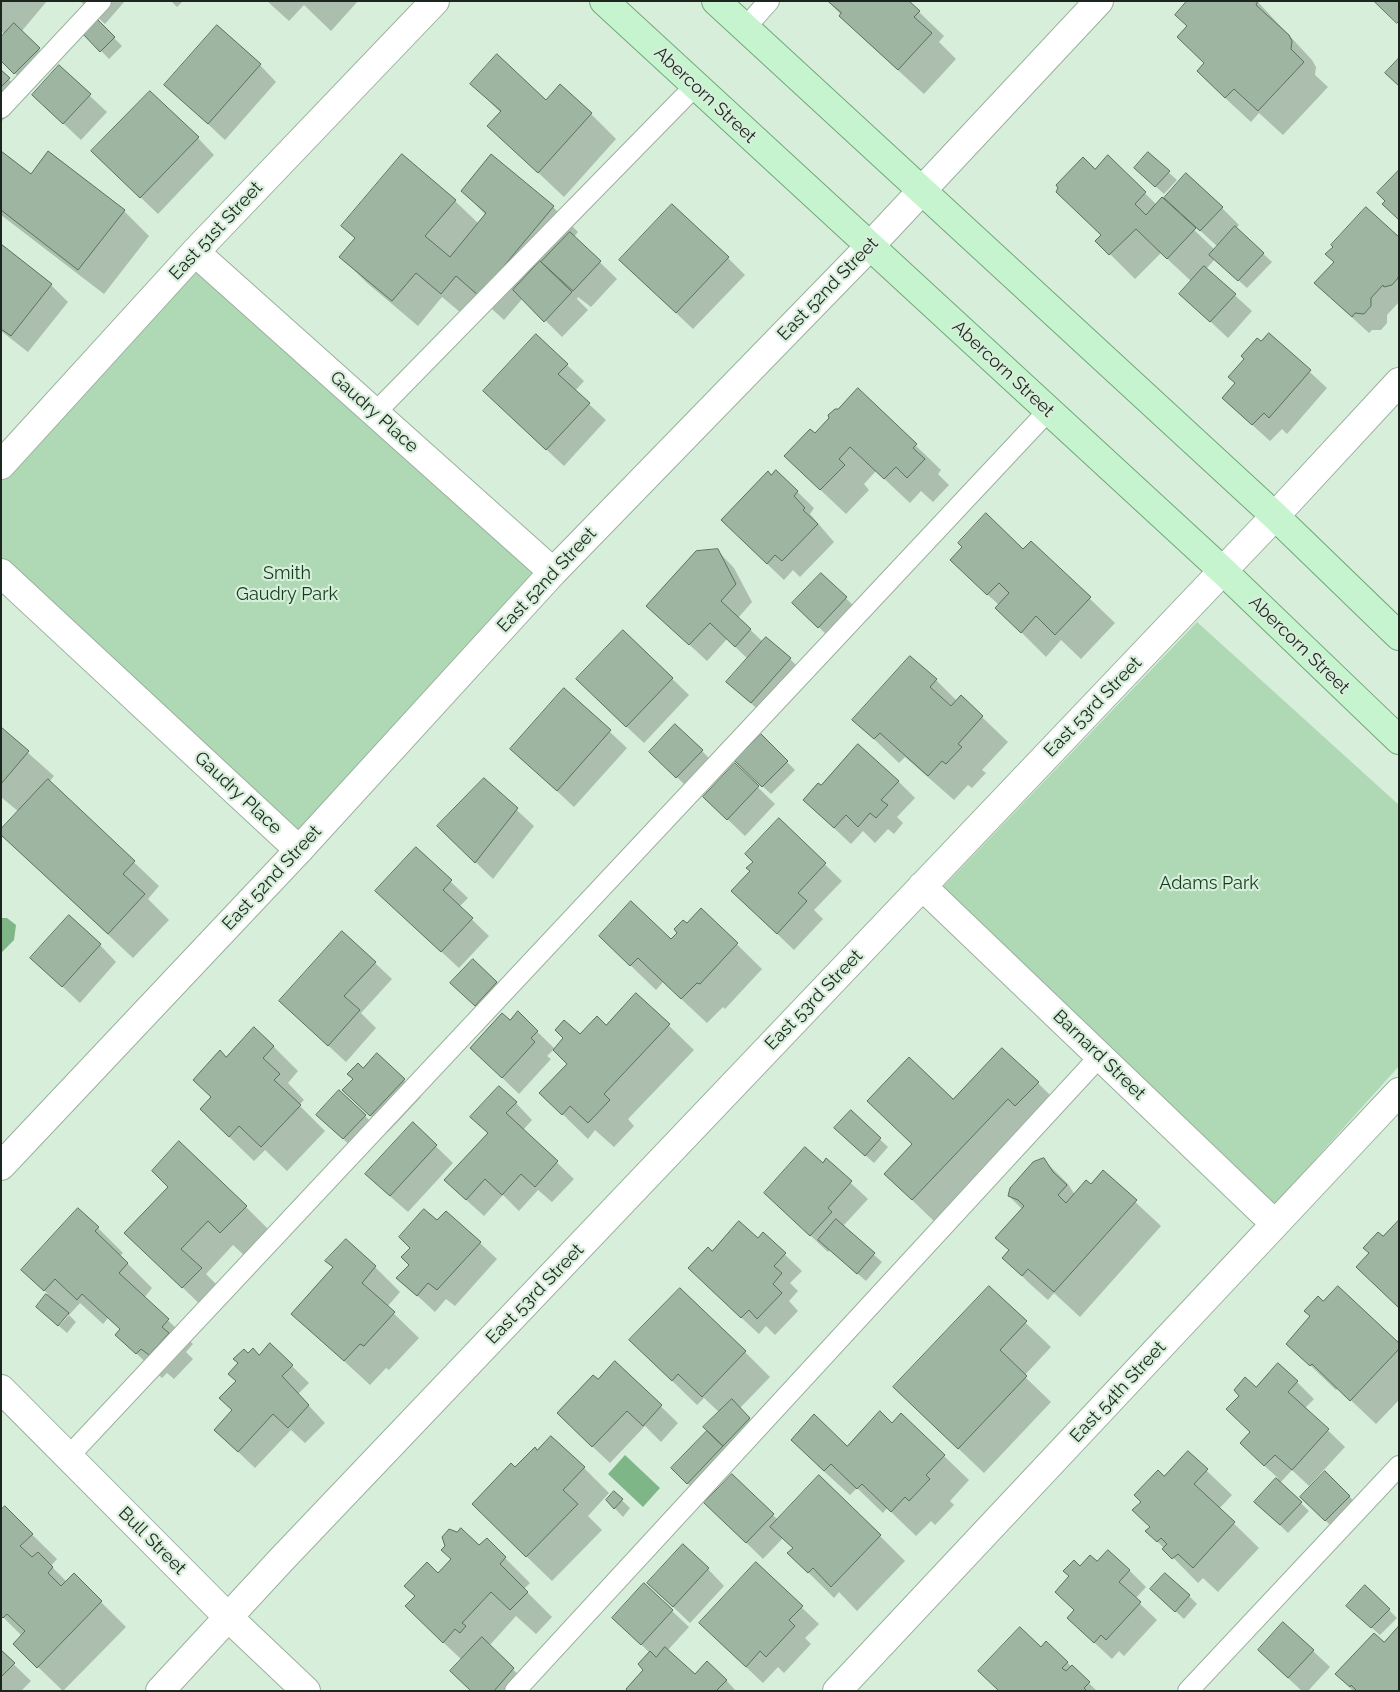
<!DOCTYPE html>
<style>
body{margin:0}
#map{position:relative;width:1400px;height:1692px;overflow:hidden;background:#d7eeda;font-family:Raleway,sans-serif}
canvas{display:block}
.frame{position:absolute;inset:0;border:2px solid #1d261e;pointer-events:none}
</style>
<div id="map">
<canvas width="1400" height="1692"></canvas>
<div class="frame"></div>
</div>
<script>
const g = document.querySelector('canvas').getContext('2d');
g.lineJoin = 'round';
function paint(path, color) { g.fillStyle = color; g.fill(path, 'evenodd'); }
function strokePath(path, color, width, dash) { g.strokeStyle = color; g.lineWidth = width; g.lineCap = dash ? 'butt' : 'round'; g.setLineDash(dash || []); g.stroke(path); }
function label(font, color, halo, rows, align = 'center') {
  g.font = font + ' Raleway,sans-serif'; g.lineWidth = 4.5; g.setLineDash([]); g.textBaseline = 'middle'; g.strokeStyle = halo; g.fillStyle = color; for (const [text, x, y, turn = 0] of rows) {
    g.save(); g.translate(x, y); g.rotate((+turn || 0) * Math.PI / 180); g.textAlign = isNaN(turn) ? turn : align; if (halo) g.strokeText(text, 0, 0); g.fillText(text, 0, 0); g.restore();
  }
}
const green = new Path2D(`
 M195,252L553,572L299,850L1,573V465Z
 M1197,622L1399,805V1066L1275,1204L943,887Z`);
const water = new Path2D(`
 M1,918H7L16,925L14,940L1,953Z
 M625,1455L660,1488L643,1507L608,1474Z`);
const shadow = new Path2D(`
 M1,1H47L21,32L47,57L23,81L1,60L5,35L1,31Z
 M80,1H125L105,24Z
 M171,1H183L177,7Z
 M267,1H358L331,31L304,5L289,21Z
 M828,1L919,12L944,36L939,42L956,59L924,94L866,41Z
 M1257,1L1312,60L1316,67L1315,75L1328,87L1283,135L1259,113L1251,122L1223,96L1188,27Z
 M96,20L122,46L109,59L84,33Z
 M260,65L276,82L225,140L166,85Z
 M59,67L107,112L81,140L50,111Z
 M1,72L26,96L1,122Z
 M472,84L591,114L616,139L564,197L489,126L501,113Z
 M198,138L214,155L158,214L110,168Z
 M1,153L31,176L124,211L149,236L104,294L1,215Z
 M1148,154L1177,180L1164,194L1144,176Z
 M491,155L553,207L578,232L574,237L617,279L591,307L578,297L577,299L588,310L562,337L523,298L504,320L482,300L467,318L442,297L418,326L366,282L341,257L356,239L343,226L455,201L479,224L486,215L462,191Z
 M1108,157L1157,205L1162,199L1215,250L1218,247L1182,214L1222,208L1239,225L1236,228L1272,262L1247,288L1215,259L1206,269L1252,311L1228,338L1181,294L1192,282L1161,253L1135,279L1097,241L1102,236L1095,171Z
 M1399,239V302L1387,315V323L1381,330H1372L1369,333L1333,300L1335,262Z
 M1,245L51,285L68,302L28,352L1,331Z
 M728,258L745,275L693,329L638,277Z
 M1269,334L1327,388L1287,434L1282,429L1270,441L1240,414L1236,384Z
 M567,365L584,381L575,391L606,420L564,466L502,408Z
 M858,390L941,470L938,474L949,485L933,502L921,491L910,503L876,471L864,484L869,490L846,514L811,481L815,435Z
 M776,471L814,508L810,514L834,542L800,577L793,570L784,580L739,537L771,476Z
 M1031,542L1115,623L1081,659L1061,640L1046,657L997,608L999,605L977,585Z
 M717,550L734,568L752,602L738,618L763,642L790,659L807,676L768,719L728,682L748,659L727,639L707,661L665,622Z
 M821,575L854,606L827,635L802,611Z
 M623,631L689,695L644,743L594,696Z
 M936,680L957,701L961,697L1008,742L982,770L986,773L972,788L968,785L954,800L905,757L899,763L854,720Z
 M565,690L627,748L574,807L512,749Z
 M1,729L54,776L49,782L159,886L148,899L169,920L133,958L25,857L19,812L1,797Z
 M761,736L795,770L771,794L745,770Z
 M702,751L710,759L685,785L651,752Z
 M735,765L775,804L745,836L721,813Z
 M484,780L534,826L493,879L456,843Z
 M898,781L915,798L897,817L903,823L894,834L888,829L875,843L863,831L851,844L804,800L821,787Z
 M779,820L842,881L814,910L823,919L794,950L750,908L751,872L754,862Z
 M416,849L468,898L459,907L489,936L459,968L394,908Z
 M701,909L762,969L725,1009L723,1007L707,1023L663,982L656,990L625,960L671,941Z
 M100,945L116,962L80,1003L49,974Z
 M375,963L392,979L361,1013L376,1028L346,1062L280,1001Z
 M496,982L504,991L484,1013L460,991Z
 M636,994L694,1050L628,1119L634,1126L614,1147L595,1130L588,1139L541,1093L569,1064L554,1049L547,1056L551,1059L519,1094L488,1064L510,1022L518,1013L555,1049L606,1026Z
 M273,1046L298,1071L288,1083L304,1100L299,1105L325,1131L287,1171L265,1150L254,1161L226,1134V1058Z
 M363,1070L404,1080L421,1097L388,1132L361,1107Z
 M1038,1083L1063,1108L937,1224L911,1199L953,1101Z
 M516,1103L532,1120L523,1130L574,1179L552,1202L538,1190L519,1211L503,1195L484,1216L463,1197L489,1134L472,1117Z
 M851,1112L888,1147L874,1163L844,1136Z
 M365,1116L373,1124L352,1147L326,1123Z
 M413,1124L453,1163L408,1212L384,1191Z
 M1043,1159L1068,1184L1075,1195L1091,1186L1103,1172L1161,1226L1080,1317L1054,1293L1048,1300L1029,1283L1004,1258L1010,1251L997,1238L1022,1209L1009,1196Z
 M826,1160L868,1199L844,1225L847,1231L882,1262L866,1281L830,1250L828,1252L765,1193L823,1164Z
 M246,1207L271,1232L246,1257L233,1245L206,1274L226,1294L208,1312L126,1233Z
 M437,1222L480,1243L497,1259L455,1306L446,1299L435,1312L398,1278L411,1265Z
 M98,1228L123,1253L120,1256L152,1288L144,1298L193,1344L186,1352L193,1359L174,1379L167,1373L162,1378L117,1335L121,1330L108,1318L103,1324L80,1303L69,1315L38,1306L48,1294L23,1270Z
 M763,1234L802,1271L790,1283L798,1291L789,1301L798,1311L775,1335L766,1326L759,1334L706,1285L712,1252L758,1239Z
 M327,1261L375,1267L400,1292L387,1307L419,1338L389,1370L386,1368L370,1385L293,1314L334,1268Z
 M989,1288L1051,1347L1024,1376L1051,1402L984,1473L920,1412Z
 M69,1315L76,1322L67,1333L59,1326Z
 M1311,1316L1399,1345V1400L1376,1424L1338,1388L1336,1390L1288,1344Z
 M745,1352L770,1377L740,1408L757,1427L695,1491L672,1468L709,1432L720,1413L704,1398L697,1405L656,1365Z
 M248,1355L292,1366L309,1383L298,1394L325,1423L305,1443L291,1430L255,1468L232,1446L233,1410L237,1381Z
 M615,1362L678,1423L661,1442L645,1426L610,1463L575,1430Z
 M1279,1364L1314,1399L1305,1408L1345,1447L1309,1486L1292,1470L1280,1483L1309,1511L1288,1533L1256,1502L1278,1478L1258,1460L1251,1432L1256,1389Z
 M892,1424L944,1456L969,1480L950,1501L954,1505L935,1525L931,1521L916,1536L887,1508L883,1513L857,1488L850,1495L817,1465Z
 M538,1451L584,1468L609,1493L588,1516L602,1530L552,1581L498,1529L515,1469Z
 M1188,1453L1232,1495L1219,1509L1259,1548L1218,1592L1203,1578L1198,1583L1147,1531L1151,1527L1142,1502Z
 M1325,1473L1358,1505L1334,1529L1302,1497Z
 M732,1476L778,1520L880,1536L905,1561L857,1611L839,1592L834,1598L814,1578L789,1554L794,1549L783,1538L763,1559L723,1520Z
 M614,1493L630,1508L623,1517L607,1500Z
 M5,1508L57,1559L51,1566L67,1582L74,1575L126,1627L63,1691L14,1644L22,1636L1,1615Z
 M487,1540L530,1583L524,1589L552,1617L536,1634L516,1616L489,1646L530,1686L526,1691H471L462,1660L431,1631L438,1574Z
 M1097,1563L1129,1570L1146,1587L1135,1599L1157,1620L1124,1656L1119,1651L1112,1659L1085,1634L1075,1611L1080,1568Z
 M756,1564L819,1624L805,1638L811,1644L784,1673L778,1667L763,1683L717,1640Z
 M708,1569L724,1586L690,1623L665,1599Z
 M1189,1596L1197,1604L1184,1619L1160,1597Z
 M1389,1610L1397,1618L1380,1635L1356,1614Z
 M672,1611L689,1627L667,1651L695,1676L726,1680L736,1691H629L645,1670L650,1653L630,1634Z
 M1046,1643L1072,1667L1097,1691H999Z
 M1384,1644L1399,1691H1353L1337,1674Z
 M1313,1651L1330,1667L1308,1691H1302L1276,1667Z
 M1,1652L31,1681L21,1691H1Z`);
const building = new Path2D(`
 M828,1H909L920,11L914,17L932,33L898,70L839,16L841,13Z
 M1187,1H1258L1256,5L1289,35L1292,41L1291,49L1304,62L1258,111L1234,89L1225,98L1197,71L1204,63L1177,37L1187,26L1175,15Z
 M1374,1H1399V21L1397,23Z
 M96,18L115,37L100,52L82,33Z
 M14,23L40,48L14,74L1,61V37Z
 M217,25L261,64L208,124L164,85Z
 M497,54L546,100L560,84L592,113L538,173L487,126L501,111L470,84Z
 M1399,58V86L1385,73Z
 M59,65L91,94L63,124L32,95Z
 M1,70L10,78L1,87Z
 M150,91L199,137L140,198L91,151Z
 M1,151L31,174L48,151L125,210L78,270L1,210Z
 M1148,152L1170,171L1155,187L1134,168Z
 M402,154L456,200L425,236L450,257L486,213L461,191L491,154L554,206L479,296L456,276L441,294L416,273L392,301L339,257L355,238L341,226Z
 M1108,155L1146,192L1135,204L1146,215L1162,197L1196,228L1167,259L1136,229L1109,255L1095,241L1101,235L1056,192L1058,188L1056,185L1083,157L1095,169Z
 M1399,170V220L1382,204L1385,201L1377,193Z
 M1186,173L1223,207L1200,231L1164,198Z
 M672,204L729,257L676,313L619,260Z
 M1366,207L1399,237V273L1398,278L1392,285L1384,287L1383,285L1371,298V306L1364,314L1355,313L1352,317L1314,283L1334,262L1325,254L1333,247L1331,245Z
 M1235,226L1264,253L1238,281L1209,255Z
 M570,232L601,261L573,291L541,262Z
 M1,244L52,284L11,336L1,329Z
 M540,261L572,292L544,322L513,290Z
 M1204,266L1236,294L1210,322L1179,294Z
 M1269,333L1311,370L1269,418L1264,413L1252,425L1222,398L1235,383L1228,377L1244,359L1241,356L1257,338L1261,341Z
 M536,334L568,364L558,374L590,403L546,450L483,391Z
 M858,388L917,444L913,448L925,459L907,478L896,467L884,479L850,447L839,459L845,465L820,490L784,456L810,429L815,433L829,418L828,415L835,409H838Z
 M776,470L798,491L794,496L805,508L803,510L818,524L782,561L775,555L767,564L721,520L768,471L771,475Z
 M986,513L1023,549L1031,541L1091,597L1055,635L1036,616L1021,633L995,608L1009,593L999,583L987,595L950,560L962,547L958,543Z
 M718,549L736,584L721,601L751,629L735,647L710,623L689,645L646,606L696,551Z
 M821,573L847,597L818,628L792,603Z
 M623,630L673,678L626,727L576,679Z
 M766,637L791,658L751,703L726,682Z
 M910,656L937,679L930,687L951,706L961,695L983,716L958,744L962,747L946,764L942,761L928,776L880,733L874,739L852,720Z
 M564,688L611,730L557,791L510,749Z
 M675,724L703,750L676,778L649,752Z
 M1,727L29,751L1,784Z
 M761,734L788,761L762,787L735,761Z
 M858,744L899,781L881,800L888,805L876,818L870,813L858,827L846,815L834,828L803,800L818,783L821,785Z
 M735,763L759,786L727,820L703,797Z
 M484,778L518,808L475,863L437,826Z
 M48,779L135,861L123,874L145,894L108,934L1,835V829Z
 M779,818L826,863L798,893L807,901L777,934L731,891L750,871L746,868L753,862L745,854Z
 M416,847L452,880L443,890L473,918L441,952L375,891Z
 M631,901L671,939L677,933L674,929L683,920L687,923L701,908L738,943L700,984L697,983L681,999L638,958L630,966L599,936Z
 M69,915L101,944L62,987L30,958Z
 M342,931L376,962L344,996L360,1010L328,1046L279,1001Z
 M473,959L497,982L475,1006L450,983Z
 M636,993L670,1024L604,1094L610,1100L588,1123L570,1106L562,1115L539,1093L567,1064L553,1050L563,1038L555,1030L564,1020L580,1034L597,1016L606,1025Z
 M518,1011L538,1031L531,1038L535,1042L502,1078L470,1048L502,1013L510,1020Z
 M254,1027L274,1046L263,1058L280,1074L274,1080L301,1105L261,1147L239,1126L229,1137L200,1109L211,1097L193,1080L220,1050L226,1057Z
 M1002,1048L1039,1082L1015,1106L1008,1099L912,1200L884,1174L912,1144L867,1101L909,1057L953,1099Z
 M377,1053L405,1079L370,1116L342,1090L353,1079L347,1074L358,1063L363,1068Z
 M499,1086L517,1102L506,1113L558,1161L535,1187L521,1174L502,1195L485,1179L466,1200L444,1180L488,1133L470,1117Z
 M339,1090L366,1115L343,1139L316,1115Z
 M851,1110L881,1138L865,1156L834,1128Z
 M413,1122L437,1145L390,1196L365,1174Z
 M179,1141L247,1206L220,1233L208,1221L181,1249L202,1268L182,1288L124,1233L168,1187L152,1171Z
 M805,1147L823,1163L826,1158L852,1181L828,1208L832,1212L810,1236L764,1193Z
 M1044,1158L1053,1172L1067,1185L1058,1195L1066,1203L1086,1180L1091,1184L1103,1170L1137,1200L1054,1292L1028,1269L1022,1276L1002,1258L1009,1250L995,1238L1024,1206L1018,1200L1008,1196L1010,1188L1033,1162Z
 M78,1208L99,1227L95,1231L128,1263L119,1273L169,1319L162,1327L169,1333L149,1355L141,1349L136,1354L115,1335L120,1329L82,1294L77,1300L55,1279L44,1291L21,1270Z
 M424,1209L437,1220L446,1211L481,1242L437,1290L428,1283L417,1296L396,1278L409,1265L401,1257L410,1248L399,1237Z
 M836,1219L875,1253L857,1274L818,1240Z
 M1399,1220V1308L1356,1267L1369,1253L1363,1248L1378,1232L1383,1236Z
 M739,1221L758,1238L763,1232L786,1253L774,1266L782,1273L773,1284L782,1293L757,1319L749,1310L741,1318L688,1268L708,1247L712,1251Z
 M346,1239L376,1266L362,1283L395,1312L364,1346L360,1344L344,1361L291,1314L333,1267L325,1261Z
 M989,1286L1027,1321L1000,1350L1027,1376L958,1449L893,1387Z
 M1338,1286L1399,1343V1349L1350,1401L1312,1364L1310,1366L1286,1344L1310,1316L1304,1311L1318,1296L1323,1301Z
 M680,1288L746,1351L702,1397L678,1374L672,1381L629,1340Z
 M46,1294L69,1313L58,1326L36,1307Z
 M270,1343L293,1365L282,1376L309,1405L288,1428L273,1414L238,1452L214,1430L232,1410L219,1398L236,1381L228,1374L238,1363L233,1359L244,1349L248,1353L253,1348L259,1355Z
 M615,1361L662,1405L643,1426L627,1411L592,1447L557,1413L593,1375L598,1379Z
 M1278,1363L1298,1381L1288,1392L1329,1429L1292,1470L1275,1455L1264,1466L1240,1443L1250,1432L1226,1409L1239,1396L1234,1390L1245,1377L1256,1387Z
 M732,1399L750,1418L723,1446L703,1427Z
 M880,1411L892,1423L901,1413L945,1455L926,1475L930,1479L909,1501L905,1497L891,1512L862,1484L857,1489L831,1464L824,1471L791,1440L814,1414L847,1446Z
 M707,1431L723,1446L687,1484L671,1468Z
 M551,1436L585,1467L563,1490L578,1504L526,1557L472,1504L511,1463L515,1467L535,1447L537,1450Z
 M1188,1451L1208,1469L1194,1484L1235,1522L1193,1568L1178,1554L1172,1559L1162,1549L1167,1544L1161,1538L1157,1542L1145,1531L1150,1527L1132,1510L1141,1502L1134,1495L1158,1470L1164,1476Z
 M1325,1471L1350,1496L1325,1521L1300,1497Z
 M732,1474L774,1514L746,1543L704,1503Z
 M819,1475L881,1535L831,1587L813,1568L808,1573L787,1553L793,1548L770,1527Z
 M1276,1478L1302,1502L1280,1525L1254,1502Z
 M614,1491L623,1499L614,1509L606,1500Z
 M5,1506L33,1534L20,1546L32,1557L38,1552L53,1567L48,1573L61,1586L74,1573L102,1601L37,1668L13,1644L25,1631L7,1614L3,1618L1,1616V1510Z
 M461,1528L479,1545L487,1538L506,1557L500,1564L528,1592L510,1610L491,1592L462,1623L466,1626L460,1633L455,1629L443,1643L405,1606L415,1596L404,1586L427,1562L438,1573L451,1559L441,1550L445,1546L442,1537L449,1529L457,1532Z
 M683,1544L709,1568L673,1607L647,1583Z
 M1108,1550L1130,1570L1119,1582L1141,1602L1106,1640L1101,1635L1094,1643L1067,1618L1074,1610L1055,1592L1069,1576L1063,1571L1074,1560L1080,1566L1090,1555L1097,1561Z
 M756,1562L803,1606L789,1620L795,1626L766,1657L760,1651L746,1667L699,1623Z
 M1165,1573L1190,1595L1175,1612L1150,1589Z
 M644,1583L673,1610L641,1645L612,1618Z
 M1365,1585L1390,1609L1371,1628L1346,1606Z
 M1283,1622L1314,1650L1288,1678L1258,1650Z
 M1399,1626V1691H1357L1351,1685L1350,1687L1335,1674L1374,1633L1384,1642Z
 M1020,1627L1041,1647L1046,1641L1068,1662L1062,1668L1066,1671L1072,1665L1090,1682L1084,1688L1087,1691H999L978,1671Z
 M482,1637L514,1668L494,1691H471L450,1671Z
 M665,1647L695,1674L707,1661L727,1680L716,1691H628L626,1689L643,1670L638,1664L650,1651L656,1657Z
 M1,1650L15,1663L1,1677Z`);
const service = new Path2D(`
 M745,28L769,1
 M1,108L101,1
 M375,413L695,86
 M68,1457L1048,411
 M515,1691L1100,1056
 M1188,1691L1399,1466`);
const minor = new Path2D(`
 M195,252L553,572
 M1,465L195,252L435,1
 M1,573L299,850
 M922,886L1275,1224
 M160,1691L282,1559L1275,516L1399,382
 M837,1691L1399,1092`);
const tertiary = new Path2D(`
 M1,1389L228,1617L306,1691`);
const secondary = new Path2D(`
 M1,1166L299,850L553,572L870,246L1099,1`);
const primary = new Path2D(`
 M604,1L1223,571L1399,740
 M716,1L1275,516L1399,636`);
const streetNames = [
 ["Abercorn Street",705,95,43],
 ["East 51st Street",216,231,-47],
 ["East 52nd Street",828,289,-46],
 ["Abercorn Street",1003,369,43],
 ["Gaudry Place",374,412,42],
 ["East 52nd Street",547,580,-47],
 ["Abercorn Street",1299,645,44],
 ["East 53rd Street",1093,707,-46],
 ["Gaudry Place",238,793,43],
 ["East 52nd Street",272,878,-47],
 ["East 53rd Street",814,1000,-46],
 ["Barnard Street",1099,1055,44],
 ["East 53rd Street",535,1294,-46],
 ["East 54th Street",1118,1392,-47],
 ["Bull Street",152,1541,45]
];
const parkNames = [
 ["Smith",287,574],
 ["Gaudry Park",287,595],
 ["Adams Park",1209,884]
];
paint(green, '#aed9b4');
paint(water, '#7eb687');
paint(shadow, '#0003');
paint(building, '#9eb5a1');
strokePath(building, '#5b705e', 1);
strokePath(service, '#9ab19d', 22);
strokePath(minor, '#9ab19d', 30);
strokePath(tertiary, '#9ab19d', 30);
strokePath(secondary, '#9ab19d', 30);
strokePath(primary, '#72a77b', 30);
strokePath(service, '#fff', 20);
strokePath(minor, '#fff', 28);
strokePath(tertiary, '#fff', 28);
strokePath(secondary, '#fff', 28);
strokePath(primary, '#c6f4ce', 28);
label('18px', '#1d261e', '#d7eeda', streetNames);
label('18px', '#123c1c', '#d7eeda', parkNames);
</script>
